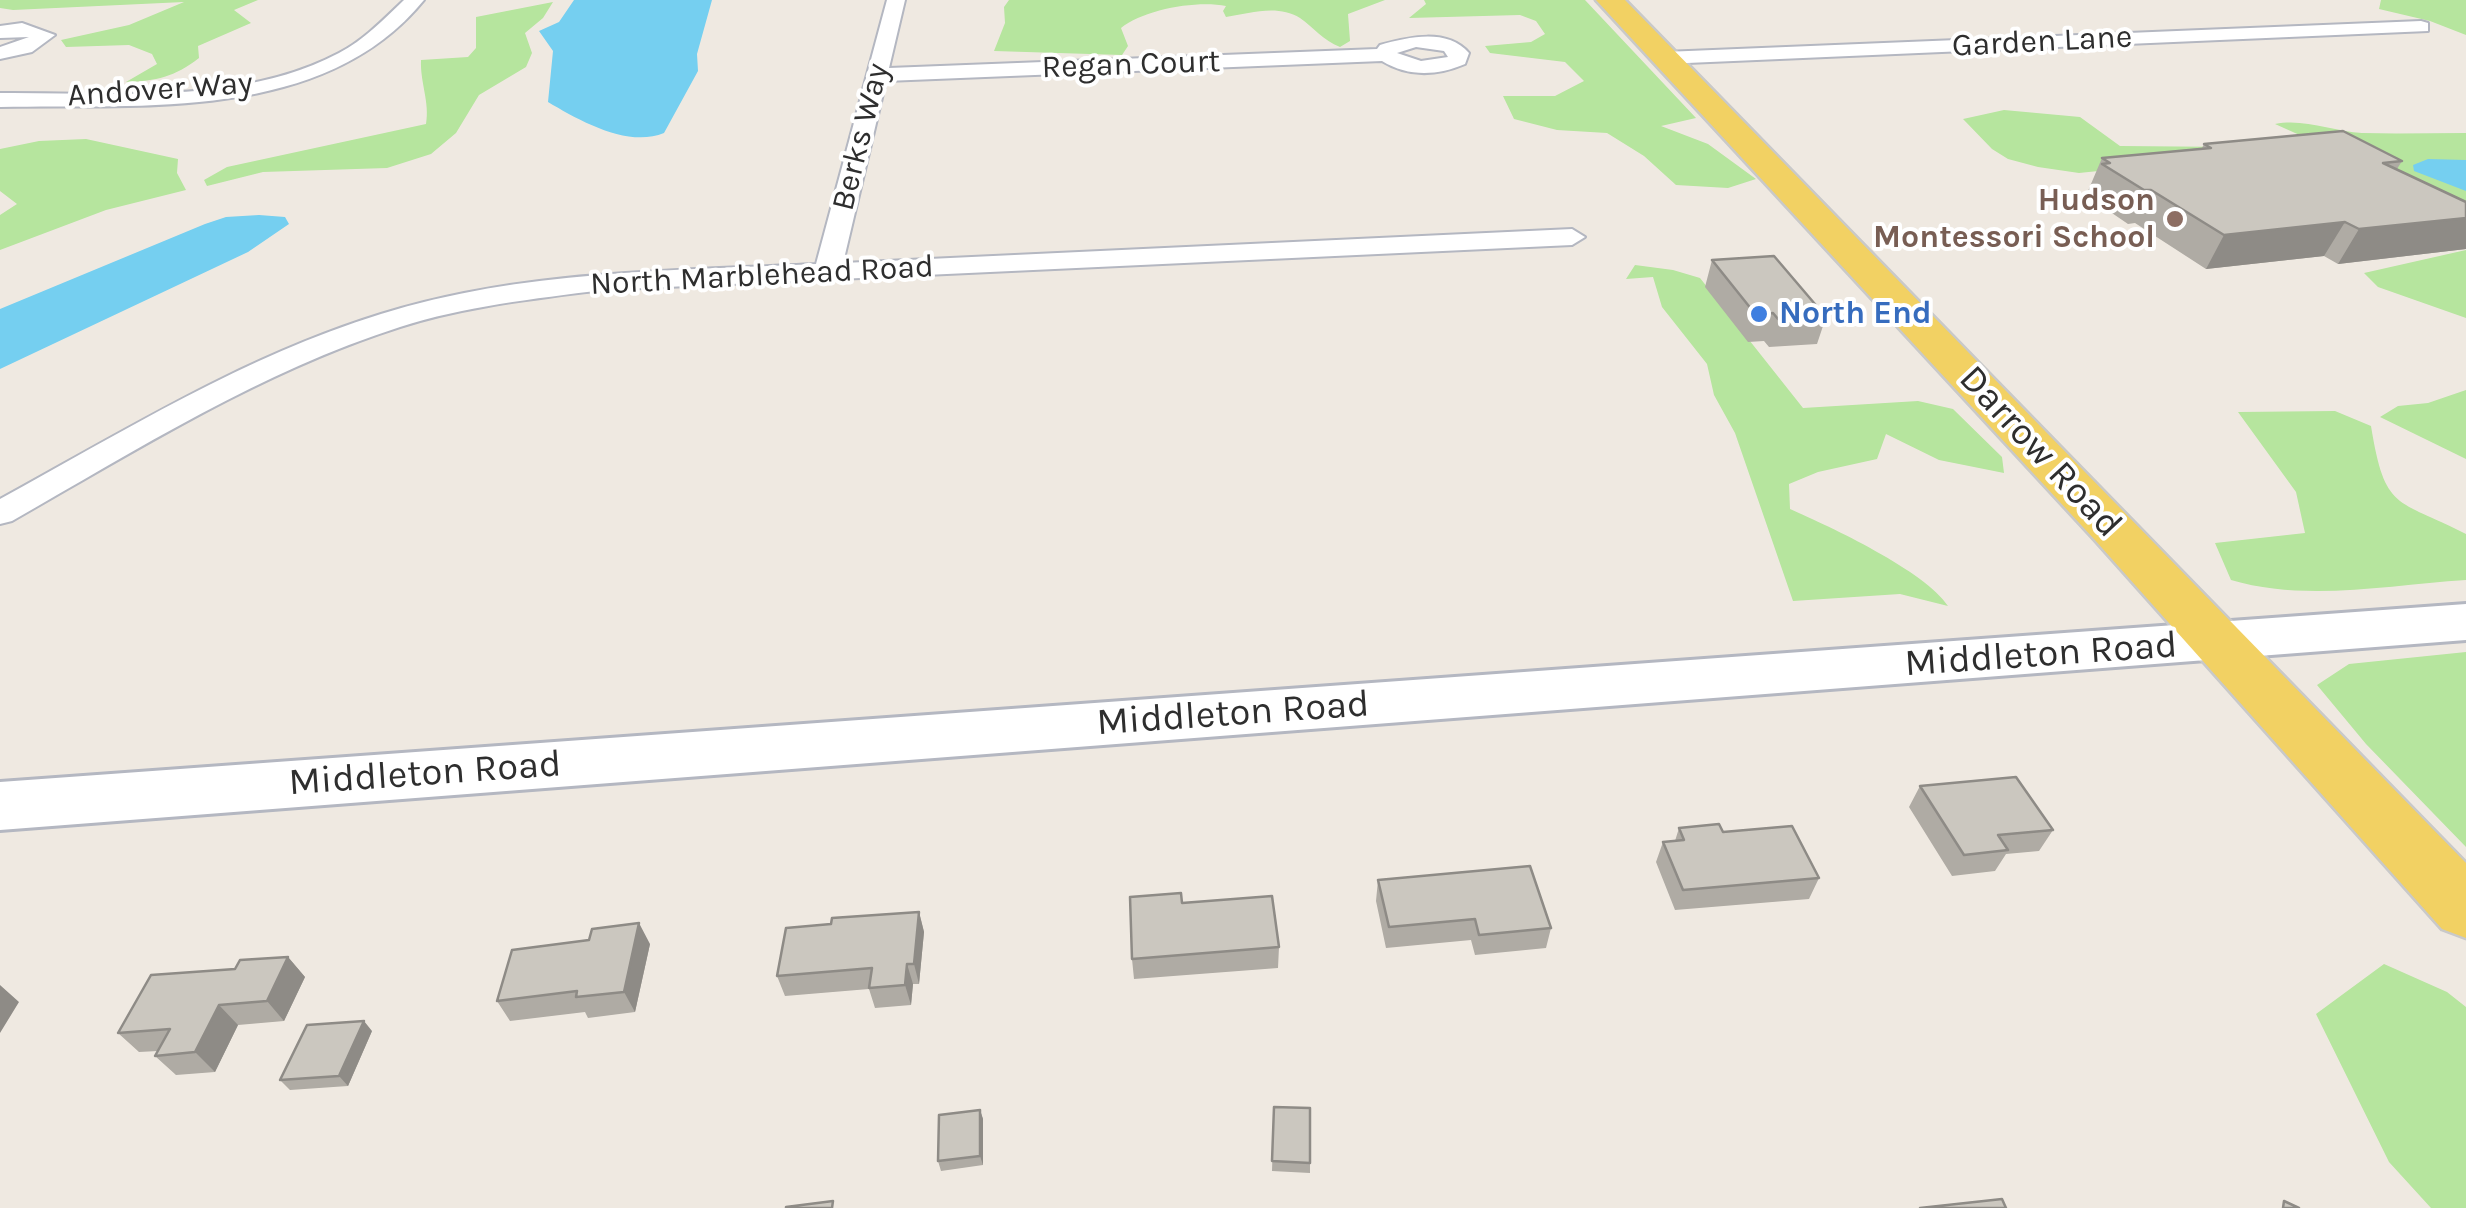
<!DOCTYPE html>
<style>
body{margin:0}
canvas{display:block;background:#efe9e1}
</style>
<canvas width="2466" height="1208"></canvas>
<script>
const g = document.querySelector('canvas').getContext('2d');
g.lineJoin = 'round';
function paint(path, color) { g.fillStyle = color; g.fill(path, 'evenodd'); }
function strokePath(path, color, width, dash) { g.strokeStyle = color; g.lineWidth = width; g.lineCap = dash ? 'butt' : 'round'; g.setLineDash(dash || []); g.stroke(path); }
function label(font, color, halo, rows, align = 'center') {
  g.font = font + ' Karla,sans-serif'; g.lineWidth = 8; g.setLineDash([]); g.textBaseline = 'middle'; g.strokeStyle = halo; g.fillStyle = color; for (const [text, x, y, turn = 0] of rows) {
    g.save(); g.translate(x, y); g.rotate((+turn || 0) * Math.PI / 180); g.textAlign = isNaN(turn) ? turn : align; if (halo) g.strokeText(text, 0, 0); g.fillText(text, 0, 0); g.restore();
  }
}
const green = new Path2D(`
 M0,0H258L234,10L251,23L198,46L199,58C174,77 157,81 126,82L157,64L152,54L129,45L66,47L61,40L129,25L184,2L13,10L0,8Z
 M1009,0H1385L1348,14L1350,41L1340,47C1323,40 1314,28 1300,18C1278,4 1250,13 1226,17L1223,11L1226,6C1198,0 1144,9 1121,28L1128,46L1122,55L994,51L1005,23L1004,7Z
 M1424,0H1585L1696,118L1661,126L1708,144L1756,179L1728,188L1676,185L1644,156L1607,133L1557,130L1514,119L1503,96H1555L1584,81L1565,62L1490,53L1485,46L1531,42L1545,34L1536,21L1520,15L1409,18L1426,4Z
 M2381,0H2466V35L2430,21L2379,9Z
 M553,2L543,18L525,33L532,53L526,67L479,95L456,133L431,154L387,168L263,172L207,186L204,180L227,167L426,124C430,102 420,83 421,60L468,57L476,48V17Z
 M2004,110L2080,117L2120,146L2237,147L2304,137L2275,124C2303,118 2333,131 2362,133C2396,134 2431,133 2466,133V206L2186,162L2079,173L2038,167L2008,159L1992,149L1963,119Z
 M86,139L178,159L177,173L186,190L106,210L0,250V215L17,204L0,191V149L39,141Z
 M2466,250V318L2378,287L2364,273Z
 M1635,265L1673,270L1700,278L1803,408L1918,401L1953,409L2002,457L2004,473L1939,460L1886,434L1877,459L1818,472L1789,484L1790,509C1831,527 1925,571 1948,606L1900,594L1793,601L1735,433L1714,395L1707,364L1662,307L1653,277L1626,279Z
 M2466,390V459L2380,417L2398,406L2428,403Z
 M2335,411L2371,426C2385,512 2396,498 2466,534V580C2389,585 2305,602 2231,580L2215,543L2305,533L2296,492L2238,412Z
 M2466,652V847L2366,744L2317,685L2349,664Z
 M2384,964L2447,992L2466,1007V1208H2431L2389,1162L2316,1014Z`);
const water = new Path2D(`
 M574,0H712L697,54L698,71L664,133C628,148 580,121 548,102L553,51L539,31L559,22Z
 M2428,159L2466,160V191L2414,171L2413,165Z
 M259,215L285,217L289,224L248,252L0,369V309L205,224L226,217Z`);
const street = new Path2D(`
 M404,0H424C324,123 142,104 0,107V93C109,92 239,106 339,53C364,40 384,19 404,0Z
 M887,0H905L889,68L1377,49L1380,45C1409,37 1447,28 1469,53L1465,64C1437,76 1408,77 1382,61L886,81L843,263L1572,229L1585,237L1572,245L602,290C534,299 465,306 400,327C262,371 138,449 12,521L0,524V499C124,431 245,356 381,314C521,270 670,271 816,264ZM1416,47L1444,51L1448,57L1421,61L1397,53Z
 M2421,21L2428,23V31L1664,64L1654,58L1664,52Z
 M22,23L55,35L32,52L0,59V47L29,37L0,38V26Z`);
const secondary = new Path2D(`
 M2466,604V640L0,830V782Z`);
const primary = new Path2D(`
 M1596,0H1625L2466,863V938L2442,929L2094,539Z`);
const wall = new Path2D(`
 M2204,144L2402,161L2397,169L2466,202V249L2338,264L2324,256L2206,269L2135,223L2128,224L2087,196L2089,192L2088,191L2102,158L2202,148Z
 M1712,260L1826,317L1817,344L1769,347L1764,341L1748,342L1705,287Z
 M1920,786L2053,830L2039,851L2006,854L1995,871L1952,876L1909,807Z
 M1679,828L1723,832L1819,878L1809,899L1675,910L1656,862L1663,842L1675,841Z
 M1378,880L1551,928L1546,948L1475,955L1471,940L1386,948L1376,901Z
 M1182,903L1279,947L1278,968L1134,979L1132,959Z
 M919,912L924,932L919,984H913L911,1005L875,1008L869,989L785,996L777,976L831,924Z
 M650,944L635,1012L588,1018L585,1012L510,1021L497,1001Z
 M288,957L305,977L284,1021L238,1025L215,1072L176,1075L155,1056L158,1051L139,1052L118,1033L235,969Z
 M372,1031L348,1086L290,1090L280,1080Z
 M1274,1107L1310,1163V1173L1272,1171Z
 M980,1110L983,1119V1165L941,1171L938,1161Z`);
const shadedWall = new Path2D(`
 M2466,218V249L2338,264L2359,229Z
 M2345,222L2324,256L2206,269L2224,235Z
 M919,912L924,932L919,984L914,964Z
 M639,923L650,944L635,1012L624,992Z
 M288,957L305,977L284,1021L267,1001Z
 M907,964L913,984L911,1005L905,985Z
 M0,985L19,1002L0,1033Z
 M219,1005L238,1025L215,1072L195,1052Z
 M364,1021L372,1031L348,1086L339,1076Z
 M980,1110L983,1119V1165L980,1156Z`);
const building = new Path2D(`
 M2343,131L2402,161L2383,163L2466,202V218L2359,229L2345,222L2224,235L2151,190H2144L2102,164L2110,163L2102,158L2211,148L2204,144Z
 M1774,256L1826,317L1778,319L1773,313L1756,315L1712,260Z
 M2016,777L2053,830L1998,835L2008,850L1964,855L1920,786Z
 M1719,824L1723,832L1792,826L1819,878L1683,890L1663,842L1684,840L1679,828Z
 M1530,866L1551,928L1479,935L1475,919L1389,927L1378,880Z
 M1181,893L1182,903L1272,896L1279,947L1132,959L1130,897Z
 M919,912L914,964H907L905,985L869,988L872,968L777,976L786,928L831,924L832,918Z
 M639,923L624,992L576,997L577,991L497,1001L512,950L589,940L592,929Z
 M288,957L267,1001L219,1005L195,1052L155,1056L170,1029L118,1033L151,975L235,969L240,960Z
 M364,1021L339,1076L280,1080L307,1025Z
 M1274,1107L1310,1108V1163L1272,1161Z
 M980,1110V1156L938,1161L939,1115Z
 M2002,1199L2006,1208H1920Z
 M833,1201L832,1208H786V1207Z
 M2284,1201L2299,1208H2283Z`);
const markers = [
 [2175,219,10,"#8d6e63"],
 [1759,314,10,"#3f7fe0"]
];
const farStreetnames = [
 ["Garden Lane",2042,42,-3],
 ["Regan Court",1131,65,-2],
 ["Andover Way",160,90,-4],
 ["Berks Way",861,137,-76],
 ["North Marblehead Road",762,276,-3]
];
const farEducationnames = [
 ["Hudson",2155,201],
 ["Montessori School",2155,238]
];
const farShopnames = [
 ["North End",1779,314]
];
const streetNames = [
 ["Darrow Road",2040,452,47],
 ["Middleton Road",2041,655,-4],
 ["Middleton Road",1233,714,-4],
 ["Middleton Road",425,774,-4]
];
paint(green, '#b6e59e');
paint(water, '#75cff0');
strokePath(street, '#b4b7c1', 4);
strokePath(secondary, '#b4b7c1', 6);
strokePath(primary, '#c9c9c9', 5);
paint(street, '#fff');
paint(secondary, '#fff');
paint(primary, '#f2d163');
paint(wall, '#afaba4');
paint(shadedWall, '#8e8b86');
paint(building, '#cbc7bf');
strokePath(building, '#8e8b86', 2.5);
for (const [x, y, r, color] of markers) { const dot = new Path2D(); dot.arc(x, y, r, 0, 2 * Math.PI); g.fillStyle = color; g.fill(dot); strokePath(dot, '#fff', 4); }
label('32px', '#2e2e2e', '#fff', farStreetnames);
label('bold 32px', '#785e54', '#fff', farEducationnames, 'right');
label('bold 32px', '#366cbe', '#fff', farShopnames, 'left');
label('38px', '#2e2e2e', '#fff', streetNames);
</script>
